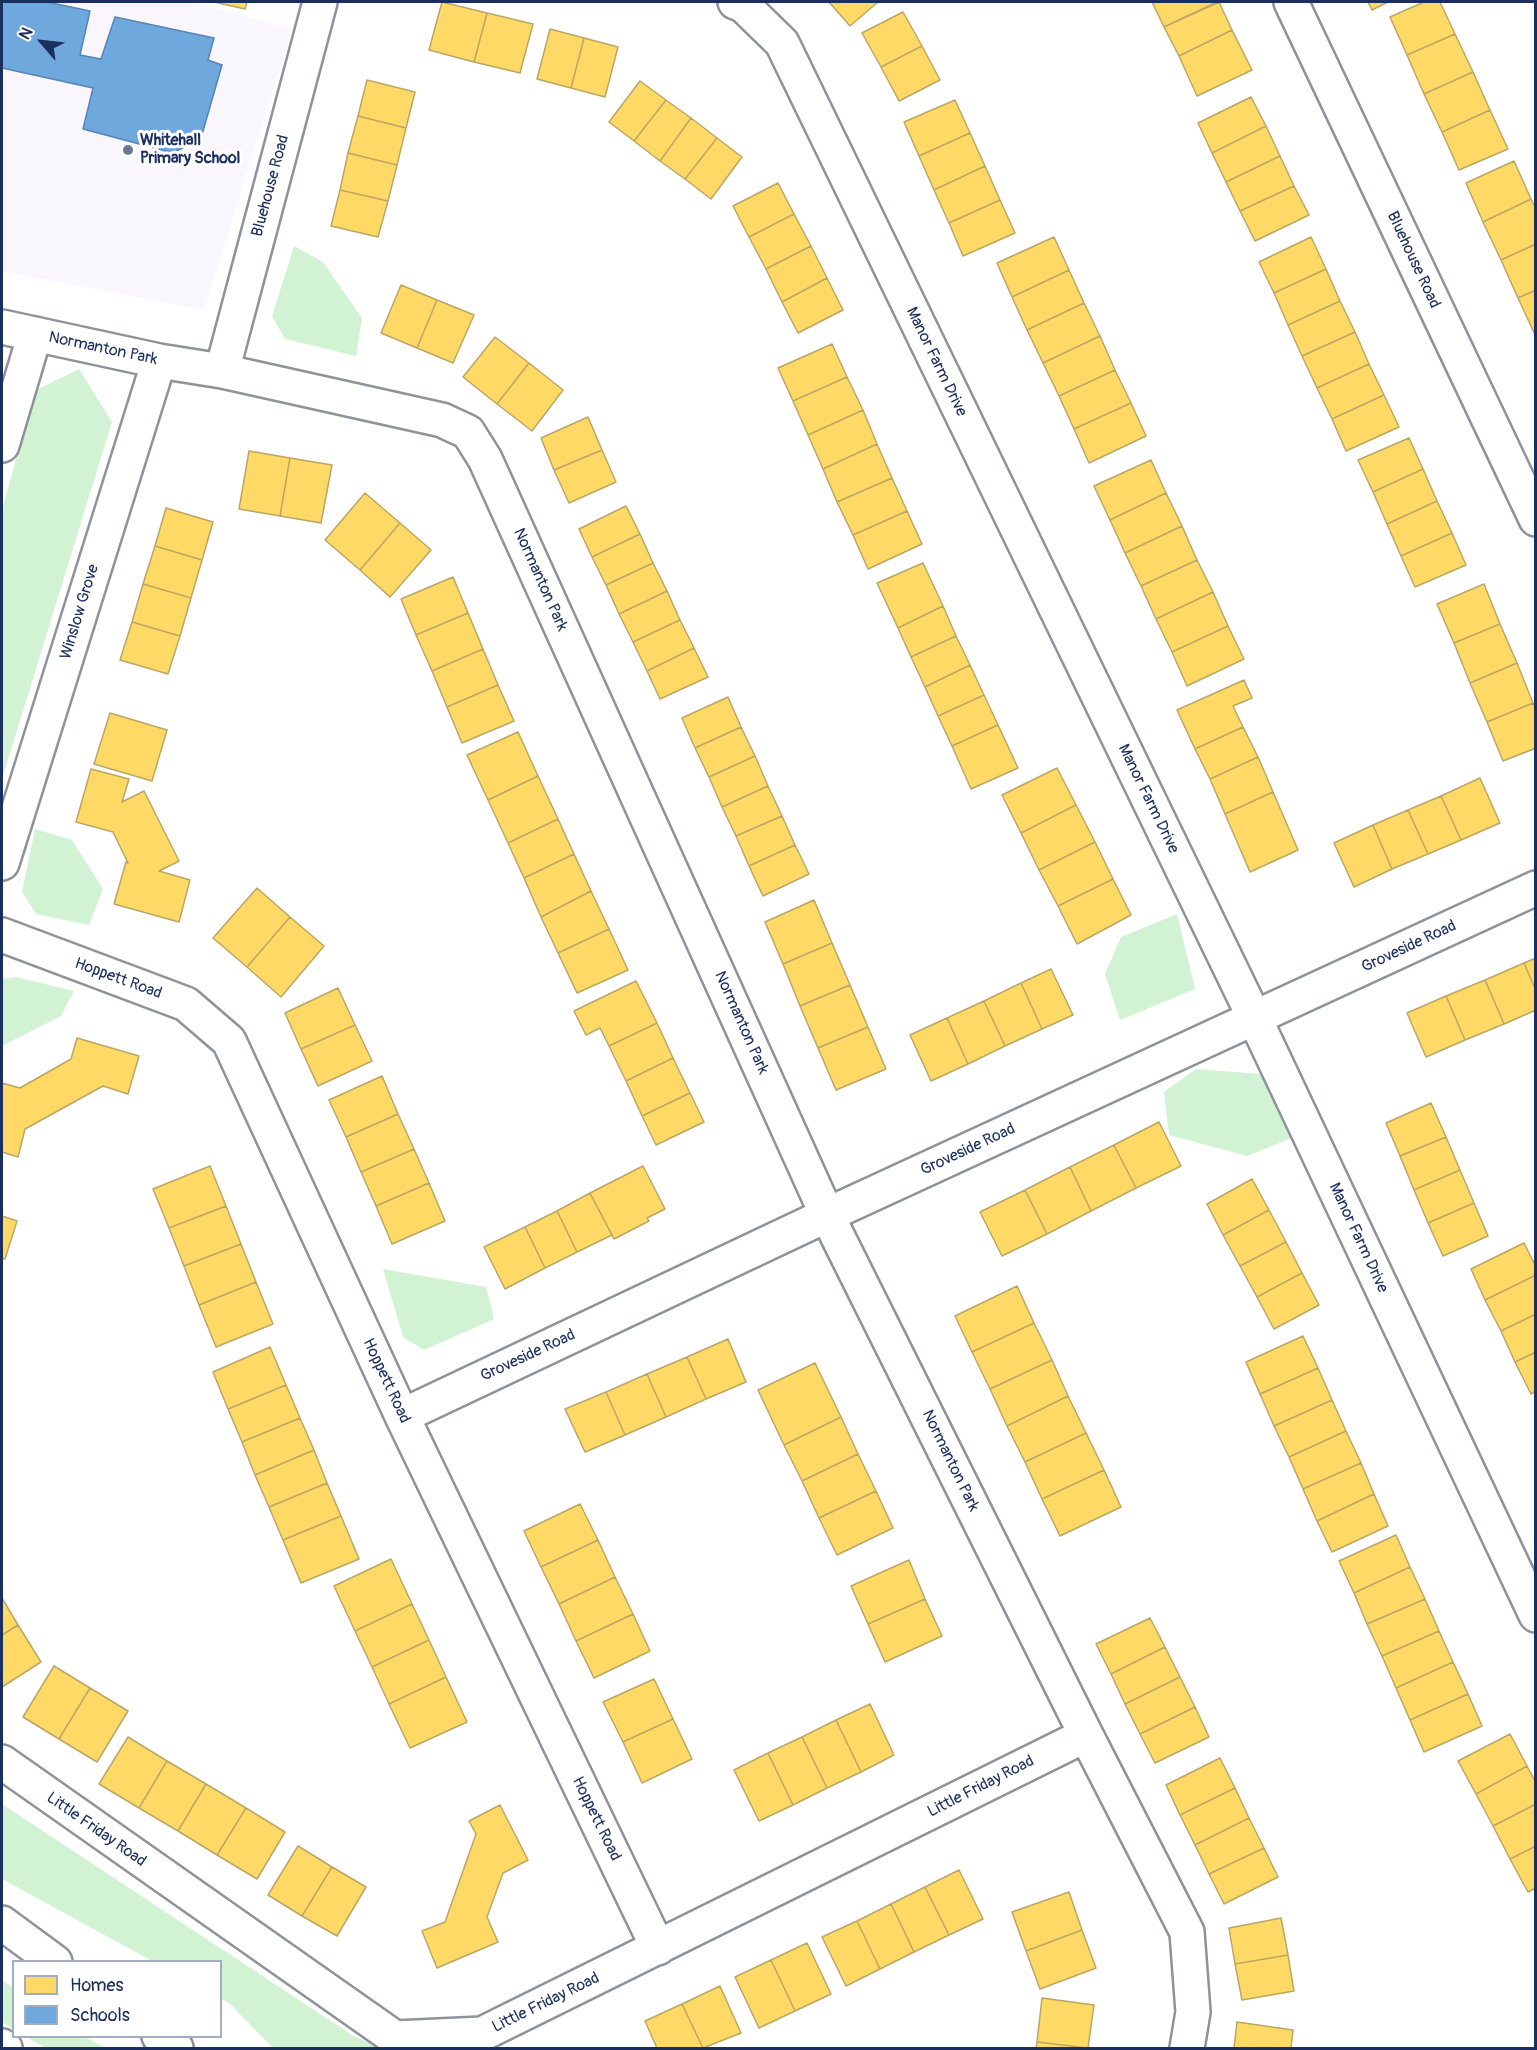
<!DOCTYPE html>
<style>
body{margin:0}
#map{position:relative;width:1537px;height:2050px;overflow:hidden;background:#fff;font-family:Pangolin,sans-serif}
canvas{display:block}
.frame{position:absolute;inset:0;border:3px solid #1b2f5e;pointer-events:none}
.legend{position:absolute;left:12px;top:1960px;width:210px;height:78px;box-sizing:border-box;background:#fff;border:2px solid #a4acbf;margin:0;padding:8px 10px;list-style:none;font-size:18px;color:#1b2f5e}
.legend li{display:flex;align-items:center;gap:12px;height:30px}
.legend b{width:30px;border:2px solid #a4acbf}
.north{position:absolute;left:12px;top:12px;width:60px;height:60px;-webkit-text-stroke:4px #fff;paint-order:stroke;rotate:298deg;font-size:16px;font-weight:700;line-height:24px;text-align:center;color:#1b2f5e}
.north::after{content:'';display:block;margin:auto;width:21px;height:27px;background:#1b2f5e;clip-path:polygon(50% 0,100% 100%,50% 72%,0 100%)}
</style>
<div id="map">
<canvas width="1537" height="2050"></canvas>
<div class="frame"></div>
<ul class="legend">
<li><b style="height:16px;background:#ffd966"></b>Homes</li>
<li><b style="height:16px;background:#6fa8dc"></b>Schools</li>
</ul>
<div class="north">N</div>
</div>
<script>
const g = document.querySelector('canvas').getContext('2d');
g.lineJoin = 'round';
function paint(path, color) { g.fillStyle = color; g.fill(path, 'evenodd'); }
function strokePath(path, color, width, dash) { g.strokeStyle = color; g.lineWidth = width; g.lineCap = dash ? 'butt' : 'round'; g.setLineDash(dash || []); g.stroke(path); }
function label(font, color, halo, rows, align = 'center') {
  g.font = font + ' Pangolin,sans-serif'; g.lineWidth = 6; g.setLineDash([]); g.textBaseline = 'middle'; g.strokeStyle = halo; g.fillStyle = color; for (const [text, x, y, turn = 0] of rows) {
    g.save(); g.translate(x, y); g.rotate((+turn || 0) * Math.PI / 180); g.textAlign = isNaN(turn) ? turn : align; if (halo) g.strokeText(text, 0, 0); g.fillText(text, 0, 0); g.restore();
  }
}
const built = new Path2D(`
 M2,2H189L292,29L204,310L2,271Z`);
const green = new Path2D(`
 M294,246L323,262L362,318L356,356L285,339L272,316Z
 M79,369L112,422L2,779V511L34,391Z
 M35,829L72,840L103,889L89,925L36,914L22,892Z
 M1177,914L1195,989L1120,1020L1105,974L1121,937Z
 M16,977L74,991L61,1016L2,1046V979Z
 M1196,1069L1261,1074L1294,1137L1247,1156L1169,1135L1164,1092Z
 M383,1269L486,1287L494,1319L424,1350L403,1337Z
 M2,1804L355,2037L384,2048H273L229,2003L221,1999L220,1962L152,1961L2,1879Z
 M2,1980L13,1988V2029L2,2022Z
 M26,2037H85L106,2048H46Z`);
const homes = new Path2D(`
 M214,2H247L245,9Z
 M442,2L487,13L474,62L429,50Z
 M829,2H878L850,26Z
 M1152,2H1217L1164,27Z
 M1219,2L1232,30L1179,56L1164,27Z
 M1368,2H1388L1372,10Z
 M1424,2H1440L1455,34L1407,55L1390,17Z
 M903,12L922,46L881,67L862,33Z
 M487,13L533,24L520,73L474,62Z
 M550,29L584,38L571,88L537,79Z
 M1232,30L1252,70L1197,96L1179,56Z
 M1455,34L1473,72L1424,94L1407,55Z
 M584,38L618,47L605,97L571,88Z
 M922,46L940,80L899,101L881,67Z
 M1473,72L1490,110L1442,132L1424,94Z
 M367,80L415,92L406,128L358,116Z
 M640,81L666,100L634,141L609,122Z
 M1251,97L1266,126L1212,153L1198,123Z
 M666,100L691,118L660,161L634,141Z
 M955,100L970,133L919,156L904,122Z
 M1490,110L1508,149L1459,170L1442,132Z
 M358,116L406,128L397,165L348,153Z
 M691,118L717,138L685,179L660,161Z
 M1266,126L1280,156L1226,182L1212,153Z
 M970,133L985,166L934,190L919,156Z
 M717,138L742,157L711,199L685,179Z
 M348,153L397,165L388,201L340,190Z
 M1280,156L1294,186L1240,211L1226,182Z
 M1514,161L1531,199L1483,222L1466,183Z
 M985,166L1000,200L949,223L934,190Z
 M778,183L794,214L749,237L733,206Z
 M1294,186L1309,215L1255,241L1240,211Z
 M340,190L388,201L378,237L331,226Z
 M1531,199L1536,209V244L1501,260L1483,222Z
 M1000,200L1015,233L963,256L949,223Z
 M794,214L811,246L766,269L749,237Z
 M1054,237L1069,270L1012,297L997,263Z
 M1311,237L1326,269L1274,293L1259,262Z
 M1536,244V290L1518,298L1501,260Z
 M811,246L827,278L782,302L766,269Z
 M1326,269L1340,301L1288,325L1274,293Z
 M1069,270L1084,303L1027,330L1012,297Z
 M827,278L843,310L798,333L782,302Z
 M401,285L437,300L417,348L381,333Z
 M1536,290V337L1518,298Z
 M437,300L474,315L453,363L417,348Z
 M1340,301L1355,332L1302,356L1288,325Z
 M1084,303L1100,336L1043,363L1027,330Z
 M1355,332L1369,364L1317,388L1302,356Z
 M1100,336L1115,370L1059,396L1043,363Z
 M495,337L529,363L497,404L463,377Z
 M832,344L847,377L793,401L778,368Z
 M529,363L563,390L532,431L497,404Z
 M1369,364L1384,395L1332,419L1317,388Z
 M1115,370L1131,403L1074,429L1059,396Z
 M847,377L863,410L808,435L793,401Z
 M1384,395L1399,427L1346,451L1332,419Z
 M1131,403L1146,436L1089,463L1074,429Z
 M863,410L877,444L823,469L808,435Z
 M588,417L602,450L554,470L541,438Z
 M1409,438L1423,469L1373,492L1358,460Z
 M877,444L892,478L837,502L823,469Z
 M602,450L616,482L569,503L554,470Z
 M249,451L290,458L280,516L239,509Z
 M290,458L332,465L321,523L280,516Z
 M1151,460L1166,493L1110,520L1094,486Z
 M1423,469L1437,501L1387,524L1373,492Z
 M892,478L907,511L853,535L837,502Z
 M365,493L400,523L360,570L325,540Z
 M1166,493L1182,526L1125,553L1110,520Z
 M1437,501L1452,533L1401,556L1387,524Z
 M626,506L640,534L592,557L579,529Z
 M166,508L213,522L202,560L155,546Z
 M907,511L922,544L868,569L853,535Z
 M400,523L431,550L390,597L360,570Z
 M1182,526L1197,560L1141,586L1125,553Z
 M1452,533L1466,565L1415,587L1401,556Z
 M640,534L653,563L606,585L592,557Z
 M155,546L202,560L191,598L143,584Z
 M1197,560L1213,592L1156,619L1141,586Z
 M653,563L667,591L619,614L606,585Z
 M923,563L943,606L898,628L877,583Z
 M453,577L468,613L416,635L401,599Z
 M143,584L191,598L180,636L132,622Z
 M1484,584L1500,624L1454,643L1437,604Z
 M667,591L680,620L633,642L619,614Z
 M1213,592L1228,626L1172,652L1156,619Z
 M943,606L956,636L911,657L898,628Z
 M468,613L483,649L432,671L416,635Z
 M680,620L694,648L647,671L633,642Z
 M132,622L180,636L168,674L120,660Z
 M1500,624L1517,663L1470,683L1454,643Z
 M1228,626L1244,659L1187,686L1172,652Z
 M956,636L970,665L925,687L911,657Z
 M694,648L708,677L660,699L647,671Z
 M483,649L498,685L447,707L432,671Z
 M1517,663L1533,703L1487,722L1470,683Z
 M970,665L984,695L938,716L925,687Z
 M1244,680L1252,698L1233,706L1243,727L1195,749L1177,710Z
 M498,685L514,721L462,743L447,707Z
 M984,695L998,725L952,746L938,716Z
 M728,697L741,727L695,748L682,718Z
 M1533,703L1536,708V748L1503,761L1487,722Z
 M110,713L167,730L152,781L94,764Z
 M998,725L1018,768L971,789L952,746Z
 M741,727L755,756L709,777L695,748Z
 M1243,727L1258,757L1210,779L1195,749Z
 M518,732L538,776L488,800L467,755Z
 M755,756L768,786L722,807L709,777Z
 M1258,757L1273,792L1225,814L1210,779Z
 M1057,768L1076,805L1021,833L1002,795Z
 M91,769L129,779L122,802L144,791L179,861L159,871L190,880L179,922L114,904L126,862L128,863L113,832L76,822Z
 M538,776L558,819L508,843L488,800Z
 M1480,778L1500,823L1461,840L1441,796Z
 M768,786L782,816L736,836L722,807Z
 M1273,792L1298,850L1250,872L1225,814Z
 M1441,796L1461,840L1428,854L1408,810Z
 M1076,805L1095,842L1039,870L1021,833Z
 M1408,810L1428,854L1392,869L1373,825Z
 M782,816L795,845L749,866L736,836Z
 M558,819L574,854L524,878L508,843Z
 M1373,825L1392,869L1354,887L1334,843Z
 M1095,842L1113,879L1058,906L1039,870Z
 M795,845L809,874L763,896L749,866Z
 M574,854L591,891L541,917L524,878Z
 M1113,879L1131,915L1077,944L1058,906Z
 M257,888L290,917L247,967L213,938Z
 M591,891L609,929L558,953L541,917Z
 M814,900L832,943L783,964L765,922Z
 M290,917L324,946L281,997L247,967Z
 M609,929L628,970L577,993L558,953Z
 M832,943L850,985L800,1006L783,964Z
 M1536,958V991L1524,963Z
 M1524,963L1536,991V1010L1504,1024L1485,980Z
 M1051,969L1073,1015L1042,1029L1021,983Z
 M1485,980L1504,1024L1465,1040L1446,996Z
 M636,981L657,1023L609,1046L600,1028L586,1035L574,1011Z
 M1021,983L1042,1029L1005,1046L984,1001Z
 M850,985L868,1027L818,1048L800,1006Z
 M338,988L355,1025L301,1049L285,1013Z
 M1446,996L1465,1040L1426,1057L1407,1013Z
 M984,1001L1005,1046L968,1064L947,1018Z
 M947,1018L968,1064L931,1081L910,1035Z
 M657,1023L673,1058L626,1081L609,1046Z
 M355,1025L372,1061L318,1086L301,1049Z
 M868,1027L886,1069L836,1090L818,1048Z
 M77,1038L139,1056L128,1094L103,1086L25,1129L18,1157L2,1152V1083L20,1088L71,1059Z
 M673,1058L690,1093L642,1116L626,1081Z
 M382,1076L398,1114L346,1137L329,1100Z
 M690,1093L704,1122L656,1145L642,1116Z
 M1431,1103L1446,1137L1400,1156L1386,1123Z
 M398,1114L414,1149L361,1172L346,1137Z
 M1159,1122L1181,1166L1136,1188L1114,1145Z
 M1446,1137L1460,1170L1414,1190L1400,1156Z
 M1114,1145L1136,1188L1091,1211L1070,1167Z
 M414,1149L429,1183L376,1206L361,1172Z
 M210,1166L226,1206L169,1228L153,1189Z
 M643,1166L665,1209L647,1218L649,1221L614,1239L590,1193Z
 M1070,1167L1091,1211L1047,1234L1025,1190Z
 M1460,1170L1474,1203L1428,1223L1414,1190Z
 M1252,1179L1269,1210L1223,1235L1207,1204Z
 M429,1183L445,1221L392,1244L376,1206Z
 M1025,1190L1047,1234L1002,1256L980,1212Z
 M590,1193L612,1235L577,1252L557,1211Z
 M1474,1203L1488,1236L1443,1256L1428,1223Z
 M226,1206L241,1244L184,1266L169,1228Z
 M1269,1210L1286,1242L1240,1266L1223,1235Z
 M557,1211L577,1252L545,1268L525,1227Z
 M2,1216L17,1221L5,1259L2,1258Z
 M525,1227L545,1268L505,1289L484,1247Z
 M1286,1242L1302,1273L1257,1297L1240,1266Z
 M1524,1243L1536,1267V1275L1485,1300L1471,1269Z
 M241,1244L256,1282L199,1305L184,1266Z
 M1302,1273L1319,1305L1274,1329L1257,1297Z
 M1536,1275V1314L1501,1331L1485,1300Z
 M256,1282L273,1324L216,1347L199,1305Z
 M1017,1286L1034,1323L972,1352L955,1316Z
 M1536,1314V1352L1515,1362L1501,1331Z
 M1034,1323L1052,1360L990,1389L972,1352Z
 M1303,1336L1318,1368L1260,1394L1246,1362Z
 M728,1339L746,1382L706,1399L687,1357Z
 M270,1347L286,1385L228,1409L213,1372Z
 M1536,1352V1391L1531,1394L1515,1362Z
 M687,1357L706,1399L666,1417L647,1374Z
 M1052,1360L1068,1396L1007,1426L990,1389Z
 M815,1363L841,1417L784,1445L758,1390Z
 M1318,1368L1332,1400L1274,1426L1260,1394Z
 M647,1374L666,1417L625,1435L606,1392Z
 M286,1385L300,1418L242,1442L228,1409Z
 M606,1392L625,1435L585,1452L565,1409Z
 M1068,1396L1086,1433L1025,1462L1007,1426Z
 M1332,1400L1346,1431L1289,1457L1274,1426Z
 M841,1417L858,1454L802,1481L784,1445Z
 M300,1418L314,1450L255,1475L242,1442Z
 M1346,1431L1361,1463L1303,1489L1289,1457Z
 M1086,1433L1104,1470L1042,1499L1025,1462Z
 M314,1450L327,1483L269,1507L255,1475Z
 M858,1454L876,1491L819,1518L802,1481Z
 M1361,1463L1374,1494L1317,1521L1303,1489Z
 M1104,1470L1121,1507L1060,1536L1042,1499Z
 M327,1483L341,1516L283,1540L269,1507Z
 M876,1491L893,1528L837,1555L819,1518Z
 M1374,1494L1388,1526L1332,1552L1317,1521Z
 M580,1504L598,1540L541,1567L524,1531Z
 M341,1516L359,1559L301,1583L283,1540Z
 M1396,1535L1410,1567L1354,1593L1339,1561Z
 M598,1540L615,1577L559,1604L541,1567Z
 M391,1559L412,1604L355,1631L334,1586Z
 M909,1560L925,1599L868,1624L851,1586Z
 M1410,1567L1425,1599L1367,1624L1354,1593Z
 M615,1577L633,1614L576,1641L559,1604Z
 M2,1598L18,1625L2,1635Z
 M925,1599L942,1636L885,1662L868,1624Z
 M1425,1599L1439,1631L1382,1656L1367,1624Z
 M412,1604L429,1640L372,1667L355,1631Z
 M633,1614L650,1651L594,1678L576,1641Z
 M1150,1618L1165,1647L1111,1674L1096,1644Z
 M18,1625L41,1662L2,1687V1635Z
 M1439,1631L1453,1662L1396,1688L1382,1656Z
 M429,1640L446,1677L389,1704L372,1667Z
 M1165,1647L1180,1677L1125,1704L1111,1674Z
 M1453,1662L1468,1694L1410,1720L1396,1688Z
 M54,1666L90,1688L59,1739L23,1717Z
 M446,1677L467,1722L410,1748L389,1704Z
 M1180,1677L1195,1707L1140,1734L1125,1704Z
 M654,1679L673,1719L623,1742L603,1702Z
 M90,1688L128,1711L97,1762L59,1739Z
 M1468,1694L1482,1726L1424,1752L1410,1720Z
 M870,1704L894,1755L861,1772L836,1720Z
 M1195,1707L1209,1737L1155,1763L1140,1734Z
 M673,1719L692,1759L642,1783L623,1742Z
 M836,1720L861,1772L827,1788L802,1737Z
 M1510,1734L1527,1766L1476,1794L1458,1761Z
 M128,1737L167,1761L139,1808L99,1784Z
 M802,1737L827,1788L793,1805L768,1753Z
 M768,1753L793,1805L759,1821L734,1770Z
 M1220,1758L1235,1788L1180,1815L1166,1785Z
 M167,1761L206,1784L178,1831L139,1808Z
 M1527,1766L1536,1783V1804L1493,1826L1476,1794Z
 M206,1784L246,1808L217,1855L178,1831Z
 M1235,1788L1249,1818L1195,1845L1180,1815Z
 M1536,1804V1846L1510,1859L1493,1826Z
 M500,1805L528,1860L503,1873L487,1917L498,1942L437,1968L422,1931L445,1922L476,1834L469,1821Z
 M246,1808L285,1832L257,1879L217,1855Z
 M1249,1818L1264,1848L1209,1874L1195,1845Z
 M298,1846L332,1867L302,1916L268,1895Z
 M1536,1846V1888L1528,1892L1510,1859Z
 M1264,1848L1278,1877L1224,1904L1209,1874Z
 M332,1867L366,1887L337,1936L302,1916Z
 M959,1870L983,1919L949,1935L925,1887Z
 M925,1887L949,1935L914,1952L891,1904Z
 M1069,1892L1082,1930L1026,1951L1012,1912Z
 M891,1904L914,1952L880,1969L857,1921Z
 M1281,1918L1288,1955L1235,1964L1229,1928Z
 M857,1921L880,1969L846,1986L822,1937Z
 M1082,1930L1096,1968L1040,1989L1026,1951Z
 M807,1943L831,1994L795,2011L771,1960Z
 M1288,1955L1294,1991L1242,2000L1235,1964Z
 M771,1960L795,2011L759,2028L735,1977Z
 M720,1986L741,2033L703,2048L682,2004Z
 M1042,1998L1094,2005L1088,2048L1037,2042Z
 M682,2004L703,2048H657L645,2021Z
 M1237,2022L1293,2030L1291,2048H1234Z
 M1037,2042L1088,2048H1036Z`);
const schools = new Path2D(`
 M2,2H47L90,11L80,55L101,59L115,17L214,38L208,60L222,65L201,138L173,153L83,129L93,88L2,68Z`);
const minor = new Path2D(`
 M735,2L743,5L782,43L1255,1019L1536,1615
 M1291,2L1536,519
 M2,327L159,361L222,371L442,420L468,432L485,459L827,1215L1086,1735L1187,1932L1193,2012L1187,2048
 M222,371L320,2
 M2,445L35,334
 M2,863L159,361
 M2,935L186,1004L229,1041L402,1416L658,1948
 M402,1416L827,1215L1536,888
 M2,1762L395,2038L482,2034L1086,1735
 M2,2046L5,2048`);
const major = new Path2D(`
 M2,1923L55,1962
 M159,2036L176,2048`);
const markers = [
 [128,150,6,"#6b7896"]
];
const poiNames = [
 ["Whitehall",140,141],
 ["Primary School",140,159]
];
const streetNames = [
 ["Bluehouse Road",271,186,-75],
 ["Bluehouse Road",1413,260,65],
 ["Normanton Park",103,349,12],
 ["Manor Farm Drive",936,362,64],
 ["Normanton Park",540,580,66],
 ["Winslow Grove",80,612,-73],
 ["Manor Farm Drive",1148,799,64],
 ["Groveside Road",1409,947,-25],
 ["Hoppett Road",118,979,20],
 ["Normanton Park",741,1023,66],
 ["Groveside Road",968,1150,-25],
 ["Manor Farm Drive",1358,1238,65],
 ["Groveside Road",528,1356,-25],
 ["Hoppett Road",386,1381,65],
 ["Normanton Park",950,1461,64],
 ["Little Friday Road",981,1787,-27],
 ["Hoppett Road",596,1819,64],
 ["Little Friday Road",96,1830,35],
 ["Little Friday Road",546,2003,-26]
];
paint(built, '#faf6fe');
paint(green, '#d2f3d3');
paint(homes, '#ffd966');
strokePath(homes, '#bba664', 1.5);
paint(schools, '#6fa8dc');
strokePath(schools, '#5684b6', 1.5);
strokePath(minor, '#8e929a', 38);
strokePath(major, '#8e929a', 38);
strokePath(minor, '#fff', 33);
strokePath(major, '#fff', 33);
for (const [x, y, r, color] of markers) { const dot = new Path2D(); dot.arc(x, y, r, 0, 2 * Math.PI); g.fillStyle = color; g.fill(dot); strokePath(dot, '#fff', 2); }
label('bold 16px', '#1b2f5e', '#fff', poiNames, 'left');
label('16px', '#1b2f5e', '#fff', streetNames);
</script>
